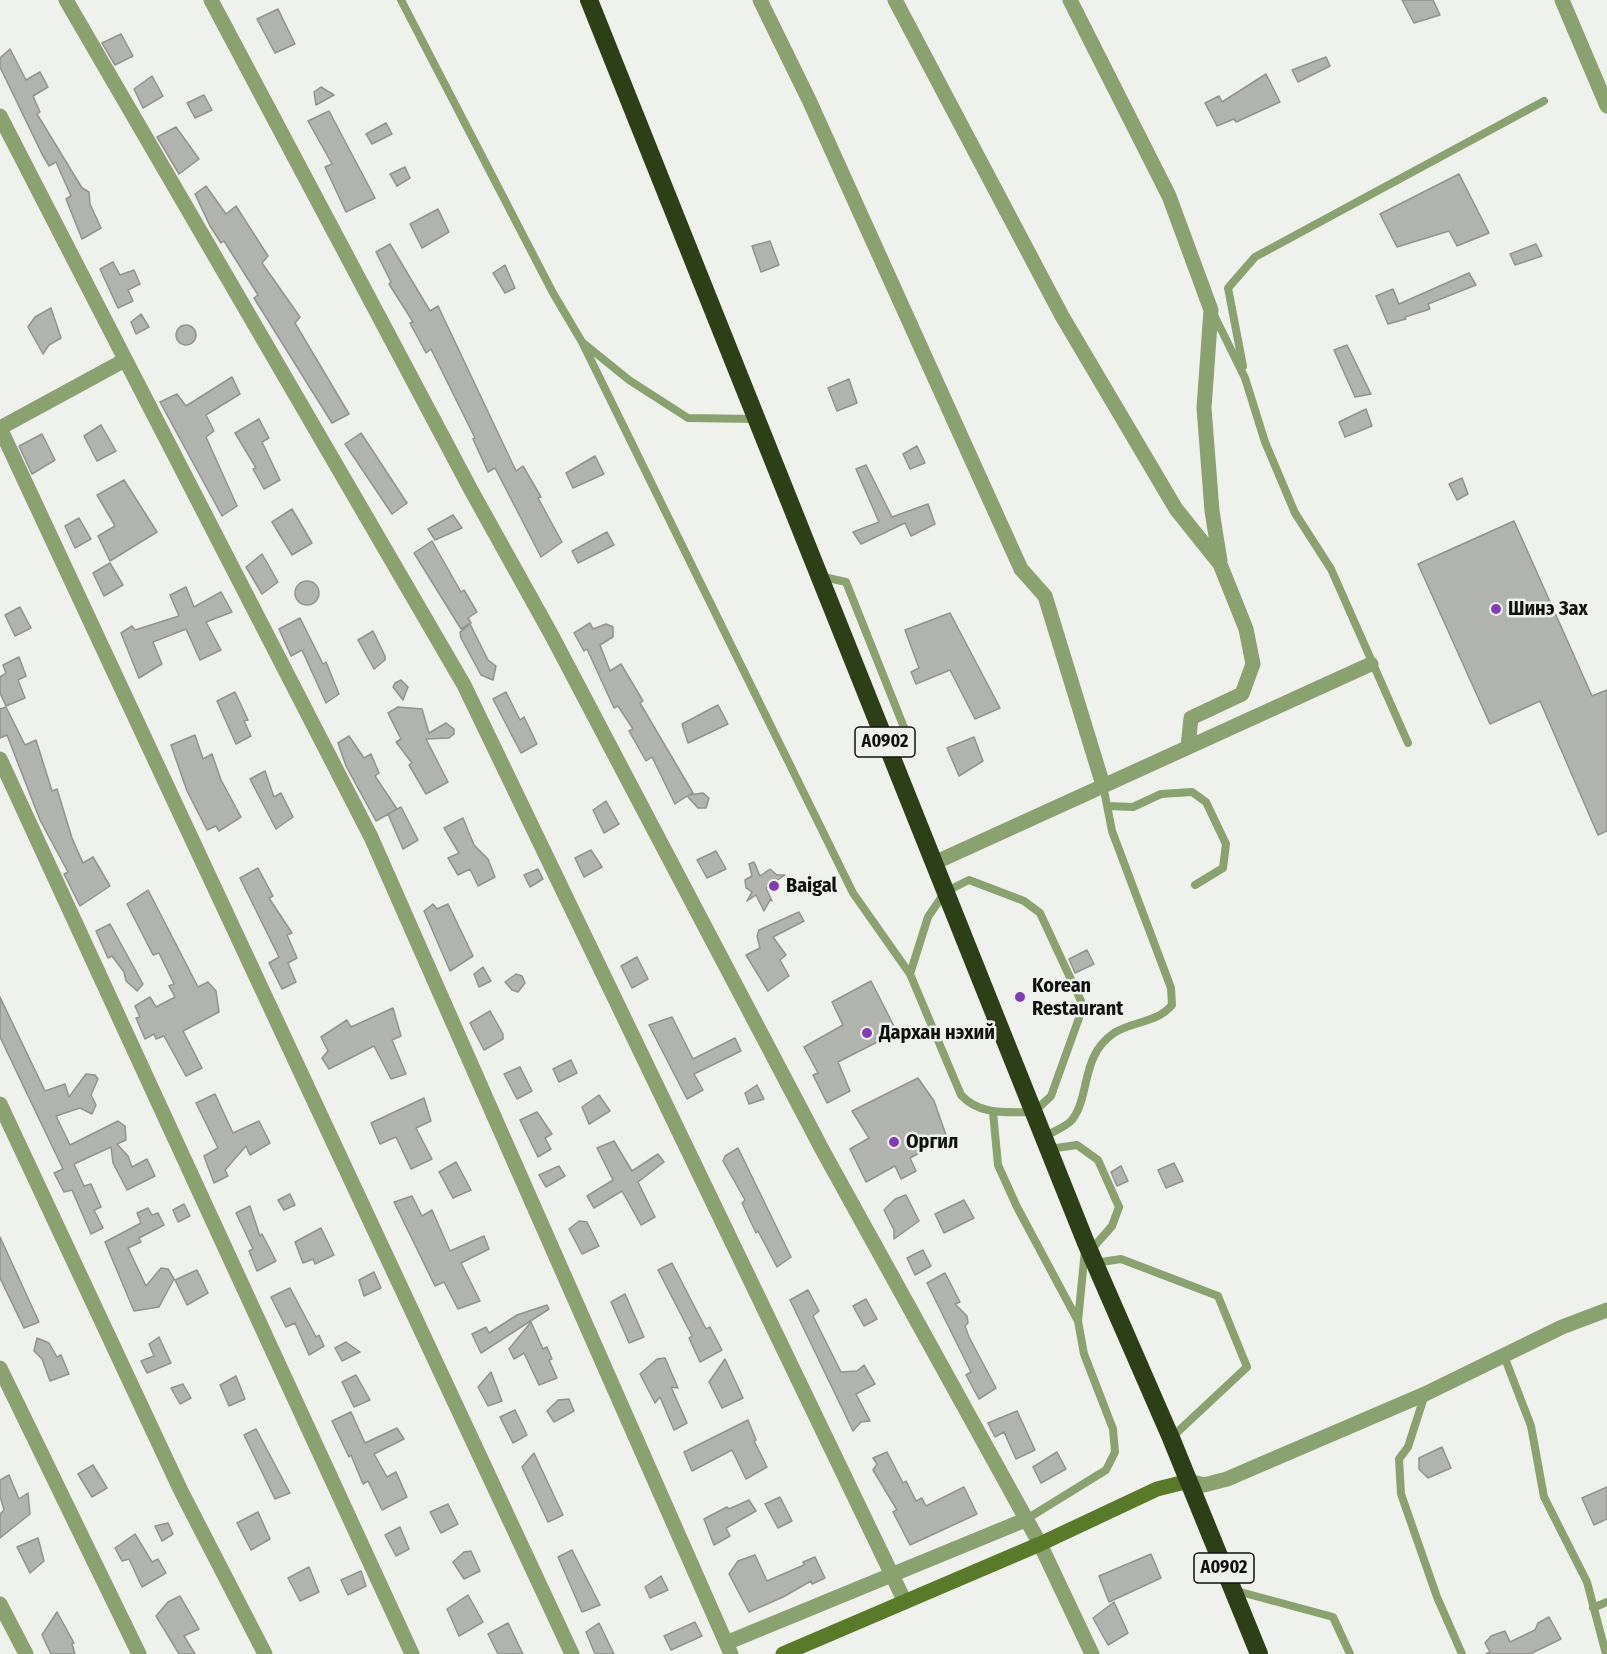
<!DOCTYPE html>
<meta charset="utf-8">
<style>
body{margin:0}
canvas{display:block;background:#eef1ec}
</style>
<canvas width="1607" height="1654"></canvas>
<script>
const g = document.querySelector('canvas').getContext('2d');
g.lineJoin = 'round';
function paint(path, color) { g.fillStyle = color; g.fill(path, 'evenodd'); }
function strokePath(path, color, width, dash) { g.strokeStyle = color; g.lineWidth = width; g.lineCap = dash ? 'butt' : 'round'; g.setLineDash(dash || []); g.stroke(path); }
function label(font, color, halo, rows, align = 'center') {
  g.font = font + ' "Fira Sans Condensed",sans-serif'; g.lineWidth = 5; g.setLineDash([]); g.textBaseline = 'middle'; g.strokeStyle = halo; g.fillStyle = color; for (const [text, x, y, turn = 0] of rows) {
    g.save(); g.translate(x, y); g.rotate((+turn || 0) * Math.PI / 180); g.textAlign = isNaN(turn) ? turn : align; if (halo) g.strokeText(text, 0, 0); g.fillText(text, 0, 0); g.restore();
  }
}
const building = new Path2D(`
 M1402,0H1433L1440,15L1414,23Z
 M278,9L295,44L275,53L257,19Z
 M121,34L133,56L115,65L102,43Z
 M10,49L26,80L40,72L48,87L33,96L40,112L37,114L82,188L89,192L90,204L101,228L82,239L66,199L71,196L56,162L49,166L42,154L0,67V58Z
 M1326,57L1330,66L1298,82L1292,70Z
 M1266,74L1280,102L1236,122L1234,119L1217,126L1205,103L1219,96L1222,102Z
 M152,76L163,96L143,108L134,89Z
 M321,87L334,95L316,105L314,92Z
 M204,95L212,110L195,118L187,103Z
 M329,111L375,198L346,212L325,167L332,164L308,121Z
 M386,123L392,134L372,144L366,134Z
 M176,127L199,159L179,174L157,137Z
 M405,167L410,178L397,186L390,174Z
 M1459,174L1489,233L1457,246L1449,231L1397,247L1380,214Z
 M206,186L226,214L236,206L268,256L262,263L300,317L295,323L349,414L332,423L254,298L258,295L224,241L221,243L210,226L195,194Z
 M438,209L449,232L422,248L410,224Z
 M770,241L779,265L761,272L752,246Z
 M390,244L430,311L438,306L516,471L523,466L541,497L538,498L562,542L541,557L495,468L488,472L473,439L475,438L431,349L426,353L410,323L413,322L389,284L391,282L376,252Z
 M1536,244L1542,256L1515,265L1510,254Z
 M113,262L120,275L134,270L140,284L128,290L133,301L118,308L100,269Z
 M505,265L515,288L505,293L493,273Z
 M1469,273L1476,285L1428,304L1430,309L1405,317L1406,319L1388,324L1376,296L1393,289L1399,304Z
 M51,308L61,338L49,345L43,354L28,327L35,317Z
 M141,314L149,327L136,334L131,322Z
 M176 335a10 10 0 1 1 20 0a10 10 0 1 1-20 0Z
 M1347,345L1371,394L1355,397L1334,350Z
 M232,377L240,394L206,415L214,431L206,437L237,506L222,516L160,402L177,394L186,406Z
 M849,379L857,403L837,411L828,388Z
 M1366,409L1372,426L1345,437L1339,422Z
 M259,419L269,438L262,442L280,480L264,489L253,469L256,468L235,433Z
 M101,425L116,451L97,461L84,436Z
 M361,433L407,503L392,514L345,444Z
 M42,434L55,460L32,474L19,446Z
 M917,446L925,463L910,469L903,454Z
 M595,456L604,474L573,488L566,473Z
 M866,465L892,517L928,504L935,524L911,536L905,523L861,544L853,532L879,522L856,469Z
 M1462,478L1468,494L1457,500L1449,484Z
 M124,480L157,532L110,561L98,536L115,526L97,495Z
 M292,509L312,543L292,555L272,522Z
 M453,515L462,528L435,540L428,529Z
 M79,518L91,539L75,548L65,526Z
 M1514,521L1592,696L1607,690V831L1598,835L1540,701L1490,724L1418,564Z
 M607,532L614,545L578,563L572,551Z
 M432,541L461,592L464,590L477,612L468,618L471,623L461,629L414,553Z
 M262,554L278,582L262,594L246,567Z
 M110,563L123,585L104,596L93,573Z
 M295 593a12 12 0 1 1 24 0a12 12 0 1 1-24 0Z
 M186,587L194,607L221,592L232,612L206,622L221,650L200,660L186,629L153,642L162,664L139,678L121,633L132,626L135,630L179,616L170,595Z
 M20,607L31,628L15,636L5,615Z
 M950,613L1000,708L975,719L950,670L916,684L911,672L919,668L905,630Z
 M300,618L323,664L326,662L339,694L326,703L302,650L291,656L279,629Z
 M590,623L593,629L606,624L613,627V637L600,645L610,671L621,664L643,701L640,703L693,793L689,795L703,793L709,798L706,808H698L687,796L675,804L652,757L646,761L629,731L633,729L618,706L614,708L587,649L584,651L574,633Z
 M470,624L488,660L496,666L493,680L481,675L461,638L460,632Z
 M373,631L385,656V660L374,669L358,640Z
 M19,657L26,676L18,680L25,698L6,706L0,693V677L6,673L3,665Z
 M401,680L408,687L403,700L393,687L395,683Z
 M235,692L248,720L244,721L251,736L236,744L217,701Z
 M506,692L520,720L524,717L537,744L521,753L493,699Z
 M718,705L728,724L688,743L682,724Z
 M6,707L25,745L36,740L52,791L57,789L72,838L83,863L93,857L110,886L80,906L64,874L68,872L40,820L7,735L0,738V709Z
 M398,707L422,709L429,733L446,723L454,729V734L449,738L426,739L448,782L426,794L409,765L412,763L396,742L401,739L388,713Z
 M195,735L203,759L212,754L221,780L241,817L219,831L216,826L207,830L187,791L171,745Z
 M349,736L364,758L371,754L379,773L375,776L397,809L376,821L346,766L338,743Z
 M974,737L983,761L959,776L947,748Z
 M265,771L274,797L281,793L293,817L276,829L250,779Z
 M606,801L619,824L604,833L593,810Z
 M401,807L418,840L403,849L388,814Z
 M463,818L474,845L488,859L495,877L478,886L470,869L458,875L448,858L459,853L444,828Z
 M591,850L602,867L584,877L575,858Z
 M716,851L726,869L707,878L697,860Z
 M754,862L760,876L770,869L777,875H785L766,888L772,901L770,900L764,911L756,895L747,901L752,892L746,888L745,880L752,876L749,864Z
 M258,868L273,896L269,898L292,933L287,935L297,958L288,963L296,982L282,989L269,963L279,957L240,878Z
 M538,869L543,879L530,887L524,875Z
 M148,890L198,987L208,982L216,991L219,1012L183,1031L202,1068L186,1076L164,1036L156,1039L154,1034L145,1039L136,1018L140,1017L135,1006L150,997L156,1007L175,997L169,986L174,984L159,953L153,955L127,904Z
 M433,904L437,909L448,904L473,956L450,971L424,911Z
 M799,912L804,921L773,937L786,955L780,960L789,976L768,991L746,955L760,948L757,936L759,930Z
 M110,924L143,984L137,991L126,981L124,972L112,956L108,958L96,931Z
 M1087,950L1094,964L1075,973L1069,959Z
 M637,957L648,979L632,988L621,966Z
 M483,967L491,981L479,987L474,974Z
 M516,974L522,976L525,983L518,992L512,990L505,982Z
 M871,981L897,1032L838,1062L850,1091L827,1103L813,1075L818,1073L804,1047L843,1025L832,1002Z
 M0,997L45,1091L65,1084L69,1097L86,1074L95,1075L98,1079L91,1095L96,1105L92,1114L80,1108L56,1116L70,1145L118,1121L125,1126L126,1140L117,1144L128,1156L132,1167L147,1159L155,1176L127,1190L113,1163L111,1147L74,1164L84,1186L91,1184L101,1207L94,1210L103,1228L91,1234L72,1190L64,1192L54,1173L63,1169L0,1037Z
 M393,1008L401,1036L392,1040L406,1074L391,1079L374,1046L329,1069L322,1058L328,1051L321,1037L347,1020L351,1027Z
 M490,1011L503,1034V1039L484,1050L470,1023Z
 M672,1017L693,1059L735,1038L741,1051L694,1074L703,1090L687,1099L649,1025Z
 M571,1060L577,1073L559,1082L553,1069Z
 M520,1067L532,1091L517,1099L504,1074Z
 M918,1078L934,1101L946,1135L933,1141L934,1145L910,1158L916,1171L901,1179L895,1166L866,1182L850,1149L869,1138L852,1111Z
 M757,1085L764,1099L749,1104L745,1093Z
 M215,1094L233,1133L259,1121L270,1143L250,1155L246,1146L225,1170L228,1176L214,1183L204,1156L218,1148L196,1103Z
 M599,1095L610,1111L589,1124L582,1107Z
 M424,1098L431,1121L416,1128L432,1159L411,1169L396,1137L380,1144L371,1123Z
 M537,1112L552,1134L545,1138L551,1149L538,1157L520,1120Z
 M614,1141L632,1171L658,1154L664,1162L638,1182L655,1217L641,1225L622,1191L594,1208L587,1196L613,1180L597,1148Z
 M738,1148L791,1257L777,1267L758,1231L756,1233L742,1203L745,1200L723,1161L725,1156Z
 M456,1162L471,1190L453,1198L439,1172Z
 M1174,1163L1183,1181L1166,1188L1158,1170Z
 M559,1166L565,1176L546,1187L539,1175Z
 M1121,1166L1128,1181L1117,1186L1111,1172Z
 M290,1194L295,1205L284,1210L278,1200Z
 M906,1195L919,1221L894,1239V1230L884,1210L895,1199Z
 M412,1196L422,1216L432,1210L450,1251L484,1236L489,1249L461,1263L480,1301L458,1309L444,1282L435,1286L394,1202Z
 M964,1200L974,1218L944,1233L935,1214Z
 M184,1204L190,1216L178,1222L173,1210Z
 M250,1206L260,1236L262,1234L276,1261L257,1271L249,1251L253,1249L236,1213Z
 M148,1208L152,1215L158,1213L164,1225L139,1238L141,1242L128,1248L146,1286L161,1268L168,1269L174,1279L159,1307L134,1311L105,1242L141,1223L137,1213Z
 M579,1221L587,1222L599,1246L582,1254L569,1229Z
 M321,1228L334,1255L315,1264L313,1259L303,1263L295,1242Z
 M0,1237L39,1322L24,1328L0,1278Z
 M923,1250L931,1266L915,1275L907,1258Z
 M672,1263L706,1329L710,1327L722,1350L700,1362L689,1338L692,1336L658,1270Z
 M197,1270L208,1293L187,1305L175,1280Z
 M374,1272L381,1288L364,1296L359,1280Z
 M945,1273L960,1302L955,1304L967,1316L968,1323L965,1326L969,1337L996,1388L979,1399L966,1375L971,1372L927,1283Z
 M290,1288L316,1337L319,1335L324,1346L309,1355L295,1323L286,1327L271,1297Z
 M808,1290L819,1311L813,1316L841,1372L857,1371L864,1365L875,1384L856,1394L870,1421L861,1422L853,1431L790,1300Z
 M625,1294L644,1337L629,1343L611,1302Z
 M866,1299L877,1319L864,1326L853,1306Z
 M547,1305L549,1309L481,1353L472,1334L486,1327L489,1333L517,1315Z
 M531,1322L543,1349L547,1347L552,1359L549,1360L557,1378L539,1385L524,1353L514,1359L509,1349Z
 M159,1337L171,1363L147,1373L141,1361L154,1356L149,1344Z
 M37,1338L49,1343L57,1357L61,1355L69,1374L50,1381L42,1359L34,1351Z
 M346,1342L360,1352L342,1361L335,1348Z
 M665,1358L678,1388L671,1387L687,1423L674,1430L660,1397L655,1403L640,1374L657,1359Z
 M725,1359L743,1398L722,1408L709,1382Z
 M491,1372L502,1401L488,1406L478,1387Z
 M356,1375L370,1400L354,1407L342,1382Z
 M236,1376L245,1399L229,1406L220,1385Z
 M183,1384L191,1398L180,1404L171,1388Z
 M569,1399L574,1411L554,1422L547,1411L558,1400Z
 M515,1410L527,1435L513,1443L500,1417Z
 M1017,1411L1035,1450L1016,1459L1004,1432L995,1437L988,1423Z
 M351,1412L365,1443L397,1428L404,1439L374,1454L387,1477L396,1472L407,1497L382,1510L368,1481L363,1484L351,1455L349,1457L332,1421Z
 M748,1420L756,1440L754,1441L767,1467L746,1479L732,1450L692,1471L684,1452Z
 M256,1429L290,1493L275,1499L244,1435Z
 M1442,1447L1451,1468L1428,1478L1419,1469V1458Z
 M887,1452L903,1483L906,1481L916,1501L922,1498L926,1506L964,1487L977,1514L910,1545L893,1512L897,1510L873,1470L877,1464L873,1458Z
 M1057,1452L1066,1469L1041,1483L1033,1467Z
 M534,1453L563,1515L548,1522L522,1467Z
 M93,1465L107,1488L92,1497L78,1474Z
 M9,1475L19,1499L28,1493L30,1514L0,1538V1514L4,1510L0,1496V1480Z
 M1607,1487V1519L1594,1525L1582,1498Z
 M780,1497L792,1521L778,1528L765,1504Z
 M749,1500L756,1511L726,1528L730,1536L714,1545L704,1519L727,1507L729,1509Z
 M448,1504L458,1524L441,1533L430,1512Z
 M258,1512L270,1539L251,1550L237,1523Z
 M168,1523L173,1534L162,1541L155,1526Z
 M400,1527L409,1549L396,1556L385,1535Z
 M135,1534L152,1562L158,1559L166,1573L142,1587L129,1559L122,1561L115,1548Z
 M38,1538L44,1561L30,1573L17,1547Z
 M572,1550L600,1605L582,1612L558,1557Z
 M471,1551L480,1571L464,1579L453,1562L464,1552Z
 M1151,1554L1161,1578L1109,1602L1099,1576Z
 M755,1555L767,1581L804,1565L803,1562L815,1557L825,1578L812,1584L811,1581L783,1597L749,1612L729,1574L738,1561Z
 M309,1567L319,1592L300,1601L288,1578Z
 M361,1571L366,1586L348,1595L341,1580Z
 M661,1576L668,1590L650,1598L645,1587Z
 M468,1595L483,1622L459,1636L447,1609Z
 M180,1596L199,1629L184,1636L195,1654H179L156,1616L168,1602Z
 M1114,1602L1128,1633L1108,1645L1093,1618Z
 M57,1612L74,1643L72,1644L75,1654H51L42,1635Z
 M1549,1617L1561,1639L1530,1654H1486L1490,1652L1485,1643L1491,1636L1505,1631L1510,1642L1535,1630L1538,1623Z
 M695,1622L702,1636L671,1650L664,1636Z
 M508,1623L523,1654H498L488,1634Z
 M599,1623L614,1654H595L586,1632Z`);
const lane = new Path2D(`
 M401,0L553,293L582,342L629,380L688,418L755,419
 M1213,313L1245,378L1265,442L1295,513L1331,569L1408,743
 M582,342L853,893L910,974
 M1243,366L1228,288L1255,257L1544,101
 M819,576L846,582L907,735V740L891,757
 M1108,806L1133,807L1161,794L1192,792L1206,802L1226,844L1223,868L1195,885
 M969,880L1024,901L1040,913L1081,1001L1079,1018L1051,1096L1034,1112C1008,1112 980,1116 961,1095L910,974L928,917L945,892Z
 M993,1112L998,1165L1017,1207L1078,1321
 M1044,1137C1052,1132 1066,1127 1072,1120C1091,1095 1080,1056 1114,1033C1133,1021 1157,1023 1172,1005L1171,988L1112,831L1103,785
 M1049,1149L1077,1145L1098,1160L1119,1207L1112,1226L1090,1251
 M1095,1263L1121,1259L1218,1296L1247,1367L1171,1438
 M1504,1356L1531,1426L1544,1497L1587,1582L1606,1654
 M1425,1394L1408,1447L1399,1459L1401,1494L1437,1597L1462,1654
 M1025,1520L1106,1470L1115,1452L1113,1429L1084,1354L1078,1321L1085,1250
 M1233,1590L1333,1617L1350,1654
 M1593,1608L1607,1602`);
const street = new Path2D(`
 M66,0L464,685L905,1602
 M211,0L471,490L551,634L824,1153L1040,1544L1092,1654
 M760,0L809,100L1021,569L1045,596L1103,785
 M895,0L1062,316L1176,509L1220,564L1246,629L1253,664L1242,694L1191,718L1188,747
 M1070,0L1169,196L1211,310L1204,408L1212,511L1220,561
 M1562,0L1607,106
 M0,116L371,837L731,1654
 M0,428L572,1654
 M0,428L125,360
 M0,759L412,1654
 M934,863L1371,664
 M0,1104L181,1491L265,1654
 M0,1368L139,1654
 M1189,1481L1204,1485L1227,1479L1425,1394L1562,1327L1607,1310
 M0,1604L26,1654
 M726,1643L1025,1520`);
const secondary = new Path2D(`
 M783,1654L1040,1544L1157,1489L1189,1481`);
const highway = new Path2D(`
 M589,0L1086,1243L1171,1438L1259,1654`);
const markers = [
 [1496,609,6,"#823db0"],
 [774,886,6,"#823db0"],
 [1020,997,6,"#823db0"],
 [867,1033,6,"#823db0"],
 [894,1142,6,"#823db0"]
];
const shields = [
 [885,742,60],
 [1224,1568,60]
];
const shieldNames = [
 ["A0902",885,742],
 ["A0902",1224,1568]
];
const poiNames = [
 ["Шинэ Зах",1508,609],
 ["Baigal",786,886],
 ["Korean",1032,986],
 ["Restaurant",1032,1009],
 ["Дархан нэхий",879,1033],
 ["Оргил",906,1142]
];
paint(building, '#b1b3ae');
strokePath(building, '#91938f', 1.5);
strokePath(lane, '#89a26f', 8);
strokePath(street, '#89a26f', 15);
strokePath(secondary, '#597b29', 15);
strokePath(highway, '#2d3f16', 18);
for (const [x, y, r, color] of markers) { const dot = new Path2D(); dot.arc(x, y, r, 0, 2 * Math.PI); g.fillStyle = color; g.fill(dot); strokePath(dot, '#eef1ec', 2); }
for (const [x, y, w] of shields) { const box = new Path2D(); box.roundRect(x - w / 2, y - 15, w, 30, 4.5); g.fillStyle = '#eef1ec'; g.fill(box); strokePath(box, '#10110f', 1.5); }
label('bold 18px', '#10110f', null, shieldNames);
label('bold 20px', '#10110f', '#eef1ec', poiNames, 'left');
</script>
